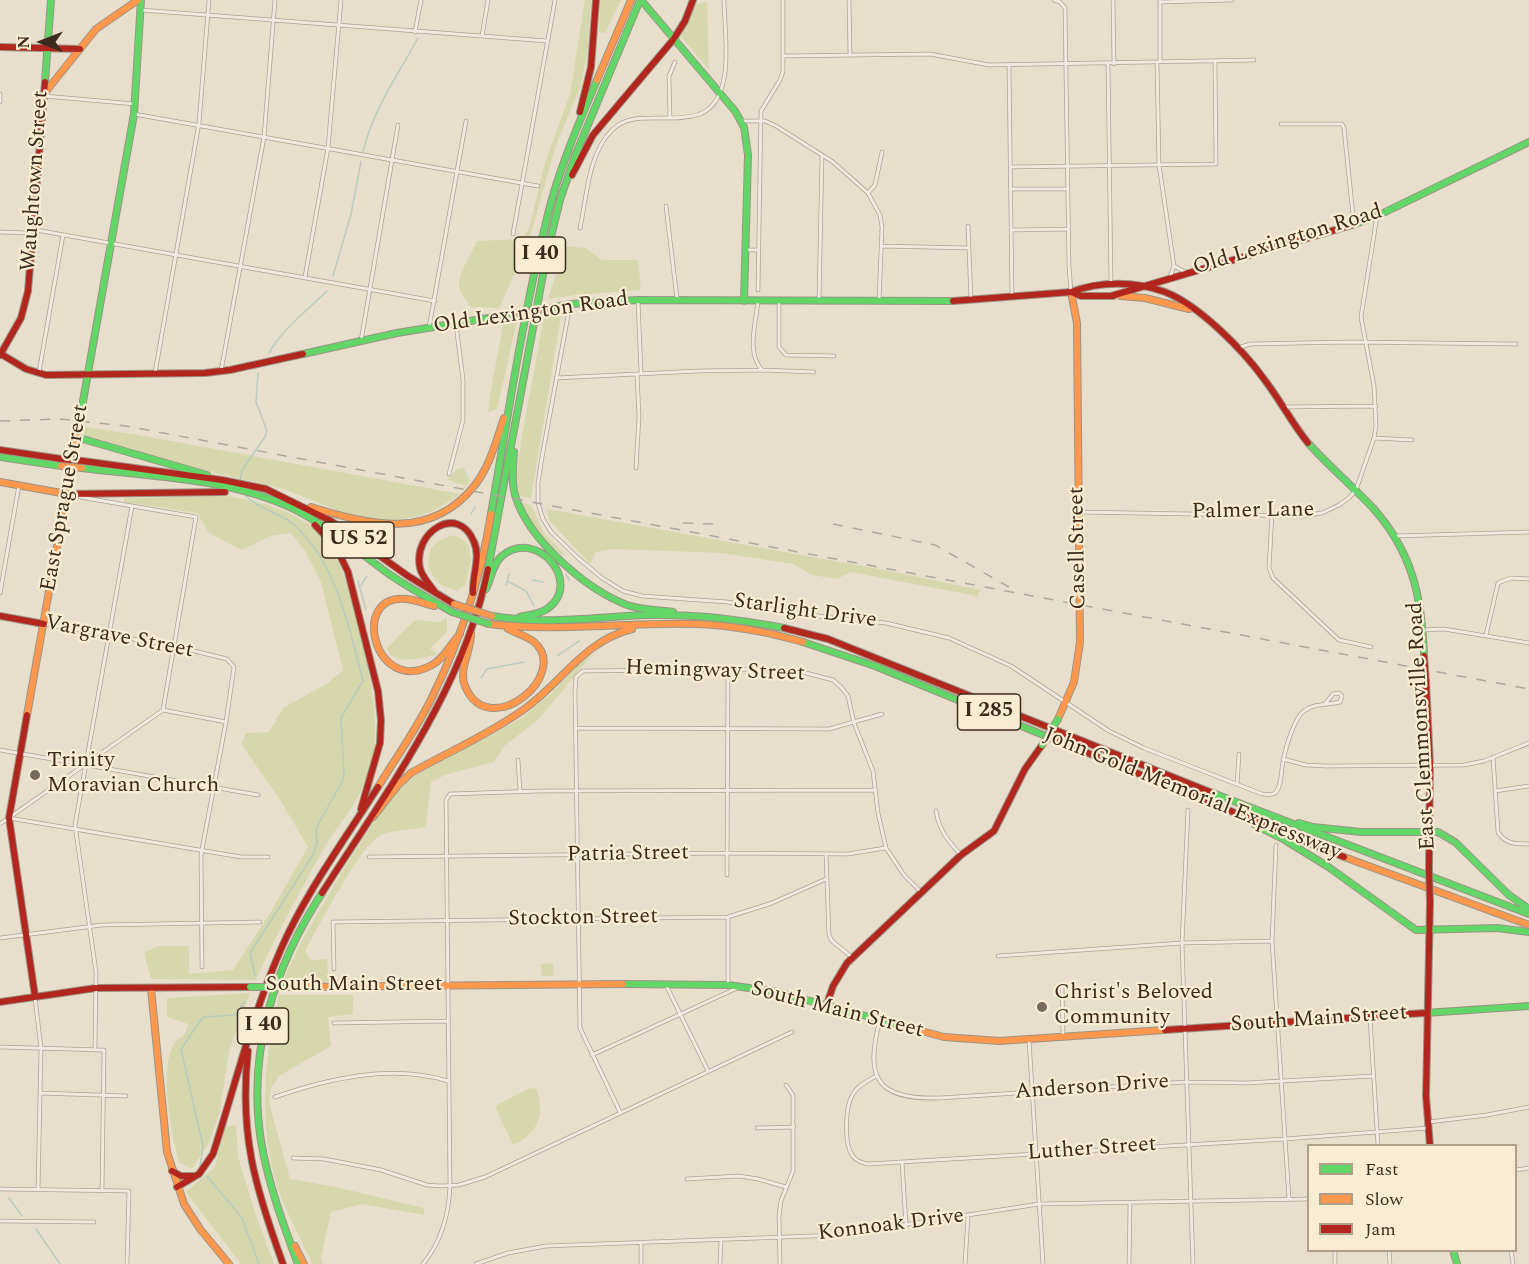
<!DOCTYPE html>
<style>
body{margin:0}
#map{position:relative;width:1529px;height:1264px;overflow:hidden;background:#e7dfcc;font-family:Spectral,serif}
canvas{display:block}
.legend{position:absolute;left:1307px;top:1144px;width:210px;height:108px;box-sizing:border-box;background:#f8edd2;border:2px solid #ad9f8a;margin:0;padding:8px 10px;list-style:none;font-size:18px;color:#3c2b1d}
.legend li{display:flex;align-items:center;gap:12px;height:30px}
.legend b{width:30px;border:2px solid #ad9f8a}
.north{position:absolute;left:12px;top:12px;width:60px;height:60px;-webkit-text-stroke:4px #f8edd2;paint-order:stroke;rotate:270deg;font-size:16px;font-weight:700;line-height:24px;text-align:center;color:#3c2b1d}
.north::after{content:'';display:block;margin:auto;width:21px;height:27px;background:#3c2b1d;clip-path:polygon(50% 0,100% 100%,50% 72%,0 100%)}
</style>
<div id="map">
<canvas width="1529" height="1264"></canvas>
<ul class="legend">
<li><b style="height:8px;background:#63d668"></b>Fast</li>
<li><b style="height:8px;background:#ff974d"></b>Slow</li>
<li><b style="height:8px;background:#b3261e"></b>Jam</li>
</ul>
<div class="north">N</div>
</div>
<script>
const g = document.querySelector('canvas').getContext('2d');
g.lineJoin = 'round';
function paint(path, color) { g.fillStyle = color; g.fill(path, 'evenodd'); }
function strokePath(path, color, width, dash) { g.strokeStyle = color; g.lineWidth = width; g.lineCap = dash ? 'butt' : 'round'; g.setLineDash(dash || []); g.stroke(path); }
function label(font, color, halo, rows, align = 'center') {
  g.font = font + ' Spectral,serif'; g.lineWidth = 4.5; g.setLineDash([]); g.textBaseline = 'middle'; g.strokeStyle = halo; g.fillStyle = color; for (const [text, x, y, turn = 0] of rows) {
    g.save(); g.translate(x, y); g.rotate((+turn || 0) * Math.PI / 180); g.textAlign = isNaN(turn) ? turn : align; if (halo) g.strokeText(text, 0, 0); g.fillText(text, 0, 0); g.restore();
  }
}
const green = new Path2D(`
 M585,0H591L588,49L581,86L556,145L527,247L499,308L471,307C467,301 460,293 459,286C458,274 472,253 477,241L521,239L529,229L545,163L570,94Z
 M600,0H621L605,33L599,32Z
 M707,2L709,70L681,36L696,4Z
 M565,246L586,248L602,260H638L641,290L576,295L548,299Z
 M561,316L531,498L520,496L516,479L521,441L544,317Z
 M517,321L497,409L488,413C491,384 498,355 503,325Z
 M85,427L133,434L460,494C434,512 420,519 388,520C348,520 316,499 279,488C256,481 234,478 212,472C169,461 126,447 84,435Z
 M463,467L470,480L466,486L447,480L456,470Z
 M226,496C260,501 300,511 324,538C353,571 382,707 374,751C372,763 367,775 363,786C356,806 338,825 327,843C302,888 276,934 256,980L151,979L144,953L158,946H189V974L233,970L270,913L308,847L279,798L241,744L246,733L269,732L283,708L328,683L343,670L321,582L305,551L291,533L271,536L241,550L209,533L197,513L124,502V498Z
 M520,503L531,505L544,533L566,555C548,553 527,520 520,503Z
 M547,509L890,571L980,590L977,598L972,595L851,572L837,579L812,575L793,564L722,553L614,549L596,552L590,564L549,520Z
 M454,535L462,539L468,544L471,561L465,585L457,591C453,589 447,588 443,586C429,577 422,556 436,543C441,539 448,537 454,535Z
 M447,617V632L430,649L438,654C426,657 404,664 392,656C391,655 387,649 387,648C397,639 405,628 416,620L440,622Z
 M588,654L592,655L538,720L504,746L494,762L445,775L431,782L426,827C416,829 389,831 381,835C360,845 318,928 305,951L311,960L327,959L329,982L283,981L301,942L343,870L379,814L399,788L418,774L522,718L552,693Z
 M553,963L554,976H542L541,964Z
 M250,993L229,1051L220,1111L209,1143L192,1169L179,1162C172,1136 159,1070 173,1046C178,1035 185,1040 188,1024L167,1017V998Z
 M279,995H353V1014L328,1017L331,1046L279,1076L271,1088L269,1102L290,1179L336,1187L424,1208V1215L362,1204L331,1212L321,1258L323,1264H312C303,1243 292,1223 283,1202C257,1137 263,1061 279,995Z
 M530,1088L536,1089C546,1113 538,1134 513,1145L496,1109L497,1105Z
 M236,1125L238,1157L256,1215L274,1264H241L186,1192L215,1167L225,1127Z`);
const stream = new Path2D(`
 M363,151C375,106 397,77 418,38
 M333,276L351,214L361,162
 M269,354C277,334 311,307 327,291
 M240,481L242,470L265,437L267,431L256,402L258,373
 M246,496C259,510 279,512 293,524C337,562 349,628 363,681L341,718L344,774L342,782L316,828L317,843L313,855L250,953L255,975
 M471,514L475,507
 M566,575L569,580
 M532,580L543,582
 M358,581L366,610
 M507,581L526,591L534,606
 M361,585L367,576
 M506,585L509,574
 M557,656L579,641
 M481,678L487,669L524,662
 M200,1167L203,1146L181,1049L203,1017L235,1015L245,1001
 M207,1176L242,1218L259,1264
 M9,1198L22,1216
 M36,1229L60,1264`);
const street = new Path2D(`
 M849,0L850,54
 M1054,0L1060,2L1065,8L1069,266L1071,292
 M1113,0L1114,64
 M1160,1V62
 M1160,2L1232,0
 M141,10L547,41
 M415,32L421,0
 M482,36L488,0
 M784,56L930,54L989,65L1254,60
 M1157,63L1159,165L1174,266L1170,277
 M1108,64L1111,284
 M1009,66L1012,298
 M0,94V102
 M44,96L135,104
 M134,114L538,186
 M670,118L669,76L675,62
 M742,121H765L776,126L833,162L868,193L880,215L882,227L879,301
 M1281,124H1342L1344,128L1354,225
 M1011,167L1216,164L1215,61
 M1011,189H1067
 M868,193L875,185L882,152
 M666,206L677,299
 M968,226L971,299
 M580,228C587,196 588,154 612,130C624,118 639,118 655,118C669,118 686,119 700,114C737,99 724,32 724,0
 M1012,230L1068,229
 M0,232L28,233L36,230L435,301
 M513,234L555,0
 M881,246L968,248
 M745,250H758
 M1174,266L1185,272
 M305,277L328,148L341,0
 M758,290L761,111L780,80L783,71V0
 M638,300L641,373
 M819,300L822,155
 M758,301C756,323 746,352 762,370L814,372
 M779,301V347L786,355L834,356
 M570,305L542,457L538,483V503L543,519L551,532L578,558L602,578L623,591L642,596L727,602L825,617L886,623L949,638L1011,666L1109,731L1144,748L1262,794C1266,794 1272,796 1275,793C1282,787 1281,770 1283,762C1285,750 1294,718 1304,711C1314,703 1328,705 1340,702L1342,696L1339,693L1333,694L1325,704
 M429,328L466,121
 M361,341L398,125
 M1238,348L1250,344L1348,342L1516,344
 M221,371L264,137L275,0
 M39,372L63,235
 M155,373L199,123L209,0
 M556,378L698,371L762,370
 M1284,407L1376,406
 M1374,438L1412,440
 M636,468L639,416L637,374
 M449,474L463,420V380L456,324
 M80,497L196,517L163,710
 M1078,512L1304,516L1322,513L1339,505L1349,498L1356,490L1374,438L1376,426L1374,386L1361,317L1377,216
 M1272,514L1269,568L1273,578L1339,640L1371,647
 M1396,536L1529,532
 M0,593L19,485
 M44,624L174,646L227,659L234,667L226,722L201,855L202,967
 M1423,630L1444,629L1529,643
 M1486,635L1498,583L1511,578L1529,579
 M163,710L226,722
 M577,728L829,729L882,714
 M0,750L258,795
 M1493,757L1498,832C1505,844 1516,844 1529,844
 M1283,759L1306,765L1326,766L1464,765L1484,761L1529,743
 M518,760L520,791
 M1237,784L1239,754
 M1495,791L1529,786
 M1188,810L1182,943L1193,1264
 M936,811C939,830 948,841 961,855
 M9,818L241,857H268
 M0,824L163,710
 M1276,845L1272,941L1289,1199
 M826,854L829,935L832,941L853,958
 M369,857L727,853L848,854L885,848
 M727,875L728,668
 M728,917V984
 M0,938L102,925L260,922
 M998,956L1182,943L1272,941
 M334,969L333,922L728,917L772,903L826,879
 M666,985L708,1071
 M1062,986L1063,1036
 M35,998L41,1048L38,1190
 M1370,1018L1378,1146
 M880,1020C864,1079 877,1100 940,1098L1186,1082L1246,1083L1373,1076
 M334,1023L448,1021
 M1029,1040L1043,1264
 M0,1047L104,1050L102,1191
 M95,1050L96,972L75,825L132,506
 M592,1055L737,988
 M876,1076C868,1081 858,1085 853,1094C845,1106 844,1143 852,1155C856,1161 862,1163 868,1164L1285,1139L1428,1128
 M40,1093L126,1096
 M275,1097C330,1078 391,1064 448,1081
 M620,1112L580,1028L575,692L576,677L583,671L773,669L806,673L833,680L841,687L848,696L854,723L873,771L878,813L886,848L904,875L921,892
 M1429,1122L1487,1115L1529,1107
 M757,1128L794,1127
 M293,1158L324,1159L381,1170L427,1185L441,1186L459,1185L485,1177L792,1032
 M902,1162L906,1225
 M1516,1170L1529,1168
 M687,1179L739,1176L758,1179L786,1187
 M0,1189L129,1191L127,1264
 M0,1221L94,1222
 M641,1243V1264
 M1335,1250V1264
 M1389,1250L1390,1264
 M1511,1250L1513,1264
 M423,1264C441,1242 449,1214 450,1186L446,800L450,794L539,791L875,790
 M476,1264L508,1253L546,1246L838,1235L1039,1204L1308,1199
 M720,1264L721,1241
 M780,1264L779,1216L781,1201L793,1171V1095L786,1085
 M965,1264L968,1217
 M1129,1264L1130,1203`);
const fast = new Path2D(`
 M641,0L735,111L744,127L748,155L744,301
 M45,82L51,0
 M1352,225L1377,216L1529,142
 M551,308L570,304L638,300L953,301
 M303,354L397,333L513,314
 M80,418L134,114L141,0
 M76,437L207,475
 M1308,443C1329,466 1352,486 1373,508C1413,553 1422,598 1424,656
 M514,452C513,467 511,484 516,498C530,541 586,589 627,605C642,610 658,610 673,612
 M0,457L61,466
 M82,468C152,477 231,478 296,510C328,527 357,550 386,572C407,587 430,599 452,612
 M491,514C508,415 523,315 547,218C558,171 578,125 597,80
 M488,569L547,253L560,200L575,156L640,0
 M486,589C491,579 493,563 502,556C537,527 584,583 547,609C540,614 528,615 520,617
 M492,616C544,625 595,617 647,615C694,614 739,619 784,628
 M803,642L875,666L1058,741
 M1210,792L1529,914
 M1299,823L1313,827L1361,832H1438L1455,842L1509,895L1529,909
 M1255,825L1283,839L1327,866L1416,930L1497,928L1529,932
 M623,984L728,985L777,992L918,1030
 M1425,1013L1529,1006
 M1453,1250L1457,1264
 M298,1264C283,1224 268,1183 261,1141C247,1052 274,967 322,893`);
const slow = new Path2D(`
 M597,80L631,0
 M43,95L96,29L138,0
 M1121,296L1145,298L1189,309
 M0,482L67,494
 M311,507C370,525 431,541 475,485C490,466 496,441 504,418
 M434,606C425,604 416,600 407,599C349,592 374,697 432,665C445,658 450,644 460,634
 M489,624C558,632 626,622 695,624C732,625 768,632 803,642
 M471,632C472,650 458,669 465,686C489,744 573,673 533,641C526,636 516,633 508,629
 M27,715L78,428
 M1058,719L1074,682L1080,642L1077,323L1071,292
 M378,787C397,756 419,726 434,693C462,636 481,577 491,514
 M373,817L399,784L411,773C448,752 488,735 523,710C562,683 583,641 632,629
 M1344,857L1529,925
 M287,987L623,984
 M151,988L167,1152L184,1204L200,1229L229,1264
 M918,1030L944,1037L999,1041L1165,1030
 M295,1246L304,1264`);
const jam = new Path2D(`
 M673,40L685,21L693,0
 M0,47L80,49
 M580,112L591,67L596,0
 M572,175L593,135L673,40
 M1071,292L1081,296H1113
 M1111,296L1352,225
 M953,301L1071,292C1100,281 1136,281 1165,292C1199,305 1243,350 1264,379C1280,400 1292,423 1308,443
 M1,354L26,369L46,375L205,373L230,370L303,354
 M0,355L21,318L28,291L45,82
 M0,450L62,459
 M83,461L222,480L266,489L331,521L408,576L454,604
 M67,494L225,492
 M315,525L336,547L348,572L378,691L381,720L380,743L361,809
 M435,592C430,585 422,577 420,568C412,533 458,502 474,542C481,557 472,576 473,593
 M0,616L44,624
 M784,628L828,639L1210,792
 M1426,682L1430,765L1429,871
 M27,715L9,818L35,996
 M1058,741L1344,857
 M322,893C385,794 465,687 488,569
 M1430,902L1426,1096L1430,1146
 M0,1002L96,988L250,987
 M827,1004L833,986L847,963L961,855L994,831L1025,769L1042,745
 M1165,1030L1425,1013
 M248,1051C239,1134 255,1187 283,1264
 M172,1171L181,1176H193
 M177,1187L199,1174L213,1154C235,1086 252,1015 281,949C305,894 345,839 378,787`);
const rail = new Path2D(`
 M0,421L60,419L126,426L1529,689
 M683,523L713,524
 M833,524L935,545L1009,587`);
const fastBridge = new Path2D(`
 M452,612L489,624
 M1042,745L1058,719
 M250,987H287`);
const slowBridge = new Path2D(`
 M78,428L80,418
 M61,466L82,468
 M454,604L492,616`);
const jamBridge = new Path2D(`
 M513,314L551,308
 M62,459L83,461
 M1424,656L1426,682
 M1429,871L1430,902`);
const markers = [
 [35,775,6,"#786a5a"],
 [1042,1007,6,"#786a5a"]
];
const shields = [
 [540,255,51],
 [358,540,72],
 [989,712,63],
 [263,1026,51]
];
const shieldNames = [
 ["I 40",540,255],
 ["US 52",358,540],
 ["I 285",989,712],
 ["I 40",263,1026]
];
const streetNames = [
 ["Waughtown Street",36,181,-86],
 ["Old Lexington Road",1288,241,-17],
 ["Old Lexington Road",531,314,-8],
 ["East Sprague Street",66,498,-80],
 ["Palmer Lane",1253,512,-1],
 ["Casell Street",1079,548,-91],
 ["Starlight Drive",805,612,8],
 ["Vargrave Street",119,638,11],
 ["Hemingway Street",715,672,2],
 ["East Clemmonsville Road",1423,726,-93],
 ["John Gold Memorial Expressway",1192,795,22],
 ["Patria Street",628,855,-1],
 ["Stockton Street",583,919,-1],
 ["South Main Street",354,986],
 ["South Main Street",837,1011,14],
 ["South Main Street",1319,1020,-4],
 ["Anderson Drive",1092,1088,-4],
 ["Luther Street",1092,1150,-4],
 ["Konnoak Drive",891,1226,-7]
];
const poiNames = [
 ["Trinity",47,762],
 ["Moravian Church",47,787],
 ["Christ's Beloved",1054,994],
 ["Community",1054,1019]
];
paint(green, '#d7d7ad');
strokePath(stream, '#b8ccbf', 1.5);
strokePath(street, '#aca396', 4.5);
strokePath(fast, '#9c9385', 8);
strokePath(slow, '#9c9385', 8);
strokePath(jam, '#9c9385', 8);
strokePath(street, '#efe9df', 3);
strokePath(fast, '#63d668', 6);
strokePath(slow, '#ff974d', 6);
strokePath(jam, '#b3261e', 6);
strokePath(rail, '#aea99f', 1.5, [10, 10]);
strokePath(fastBridge, '#9c9385', 8, []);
strokePath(slowBridge, '#9c9385', 8, []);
strokePath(jamBridge, '#9c9385', 8, []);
strokePath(fastBridge, '#63d668', 6);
strokePath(slowBridge, '#ff974d', 6);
strokePath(jamBridge, '#b3261e', 6);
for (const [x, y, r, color] of markers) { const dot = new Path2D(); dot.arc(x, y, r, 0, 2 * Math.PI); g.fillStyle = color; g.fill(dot); strokePath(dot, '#f8edd2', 2); }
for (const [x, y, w] of shields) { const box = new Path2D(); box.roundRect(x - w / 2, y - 18, w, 36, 4.5); g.fillStyle = '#f8edd2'; g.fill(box); strokePath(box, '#3c2b1d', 1.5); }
label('bold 21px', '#3c2b1d', null, shieldNames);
label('22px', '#3c2b1d', '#f8edd2', streetNames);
label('22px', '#3c2b1d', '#f8edd2', poiNames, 'left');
</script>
